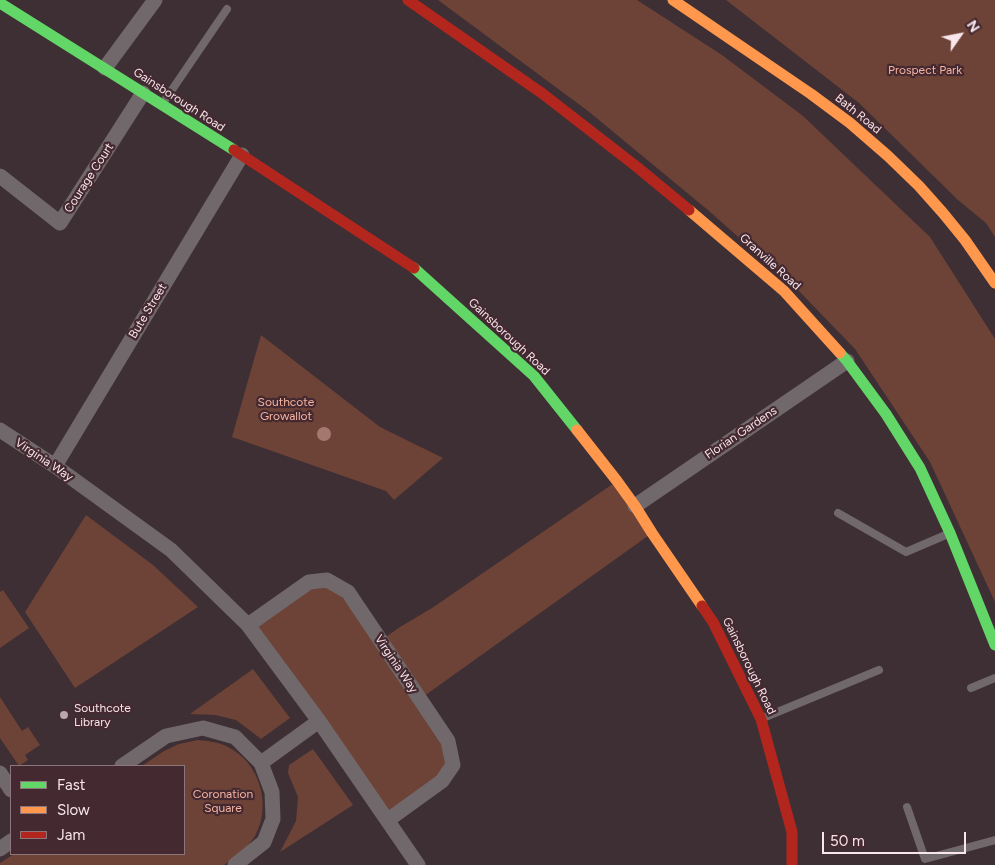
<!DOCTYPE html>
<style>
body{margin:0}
#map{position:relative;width:995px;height:865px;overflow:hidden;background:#3e2f34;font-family:Figtree,sans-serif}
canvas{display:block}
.legend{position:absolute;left:10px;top:765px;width:175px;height:90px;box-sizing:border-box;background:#442931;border:1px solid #8c757b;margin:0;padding:6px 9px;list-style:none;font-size:15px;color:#f8e6eb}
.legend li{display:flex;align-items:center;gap:10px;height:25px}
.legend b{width:25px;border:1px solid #8c757b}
.north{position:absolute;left:935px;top:10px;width:50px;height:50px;-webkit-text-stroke:4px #442931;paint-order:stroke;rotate:57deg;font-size:14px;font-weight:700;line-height:20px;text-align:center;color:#f8e6eb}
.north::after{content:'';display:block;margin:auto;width:18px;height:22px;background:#f8e6eb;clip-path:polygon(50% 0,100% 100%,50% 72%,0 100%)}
.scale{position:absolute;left:822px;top:832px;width:144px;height:22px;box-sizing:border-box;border:2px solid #f8e6eb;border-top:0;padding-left:6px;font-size:15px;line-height:18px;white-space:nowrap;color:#f8e6eb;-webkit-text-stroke:4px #442931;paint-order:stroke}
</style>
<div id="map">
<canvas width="995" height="865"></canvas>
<ul class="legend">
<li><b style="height:6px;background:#63d668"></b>Fast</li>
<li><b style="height:6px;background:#ff974d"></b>Slow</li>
<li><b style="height:6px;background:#b3261e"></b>Jam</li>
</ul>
<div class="north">N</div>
<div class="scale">50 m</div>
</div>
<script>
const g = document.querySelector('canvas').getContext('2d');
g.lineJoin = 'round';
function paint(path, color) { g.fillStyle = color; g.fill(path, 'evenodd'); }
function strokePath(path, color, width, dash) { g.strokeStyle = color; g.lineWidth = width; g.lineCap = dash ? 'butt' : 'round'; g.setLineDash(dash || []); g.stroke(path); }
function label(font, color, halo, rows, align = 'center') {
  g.font = font + ' Figtree,sans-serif'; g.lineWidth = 4.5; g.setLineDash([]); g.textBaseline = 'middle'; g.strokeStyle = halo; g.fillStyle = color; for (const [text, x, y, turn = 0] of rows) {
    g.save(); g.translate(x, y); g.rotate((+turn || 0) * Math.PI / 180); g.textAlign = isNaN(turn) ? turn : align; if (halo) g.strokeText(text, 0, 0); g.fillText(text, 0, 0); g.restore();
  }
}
const green = new Path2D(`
 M438,0H637L722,55L803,116L930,237L995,339V602L930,462L855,349L798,290L709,211L588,111Z
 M726,0H995V237L986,223L958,200L859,103Z
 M261,335L380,427L443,458L394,500L386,491L232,437Z
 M617,481L652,533L420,699L453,765L388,820L248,625L327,580L380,641L400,627L432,608Z
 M86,515L153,565L198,607L75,688L25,612Z
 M3,590L29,628L0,648V592Z
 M253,669L290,718L261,739L236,720L215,715L190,714Z
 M0,697L22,731L28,727L40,745L25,755L28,760L19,766L0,738Z
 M198,740C207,741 219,742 228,747C260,763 272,805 255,836C248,848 235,857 224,865H0V863L14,854H184V766H142L164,751L179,744Z
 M313,749L353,805L280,852L296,821L298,797L288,773L289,765Z`);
const lane = new Path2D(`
 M163,103L227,9
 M838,513L906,552L948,534
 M971,688L995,678
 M763,718L879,670
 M907,807L925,859L995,840`);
const street = new Path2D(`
 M105,68L155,0
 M0,176L60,223L143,93
 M0,430L55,466L171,550L248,625L319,721L418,865
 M55,466L242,155
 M635,506L847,361
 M248,625L309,582L327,580L348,592L448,741L453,765L442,781L388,820
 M261,763L319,721
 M122,766L166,736L203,728L235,737L261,763L272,792L273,819L264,842L235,865
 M0,773L11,790
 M0,849L11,841`);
const fast = new Path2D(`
 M0,3L234,150
 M414,268L534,376L577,430
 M840,353L847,361L886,414L920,468L950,533L995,645`);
const slow = new Path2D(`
 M673,0L811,94L850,123L888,156L919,186L943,213L965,240L995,283
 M689,210L784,291L840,353
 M577,430L617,481L635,506L652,533L702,606`);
const jam = new Path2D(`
 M408,0L543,94L637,167L689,210
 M234,150L414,268
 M702,606L713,622L761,719L792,832V865`);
const trees = [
 [324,434]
];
const markers = [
 [64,715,5,"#b7a6ab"]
];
const parkNames = [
 ["Prospect Park",925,70],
 ["Southcote",286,402],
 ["Growallot",286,416],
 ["Coronation",223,794],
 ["Square",223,808]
];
const streetNames = [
 ["Gainsborough Road",179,100,33],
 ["Bath Road",858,114,39],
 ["Courage Court",89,178,-57],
 ["Granville Road",770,262,42],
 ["Bute Street",148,311,-59],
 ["Gainsborough Road",509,337,43],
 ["Florian Gardens",741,433,-34],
 ["Virginia Way",44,460,34],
 ["Virginia Way",396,664,56],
 ["Gainsborough Road",749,666,64]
];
const poiNames = [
 ["Southcote",74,708],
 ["Library",74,722]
];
paint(green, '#6d4237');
strokePath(lane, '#70686a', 8);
strokePath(street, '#70686a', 15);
strokePath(fast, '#63d668', 11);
strokePath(slow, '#ff974d', 11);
strokePath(jam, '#b3261e', 11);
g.fillStyle = '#a4786f';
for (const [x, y] of trees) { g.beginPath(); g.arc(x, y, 7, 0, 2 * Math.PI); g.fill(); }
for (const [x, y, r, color] of markers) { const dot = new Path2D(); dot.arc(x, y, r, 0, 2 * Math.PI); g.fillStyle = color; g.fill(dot); strokePath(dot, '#442931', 2); }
label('12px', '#f7b39f', '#442931', parkNames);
label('12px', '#f8e6eb', '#442931', streetNames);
label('12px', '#f8e6eb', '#442931', poiNames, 'left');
</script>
